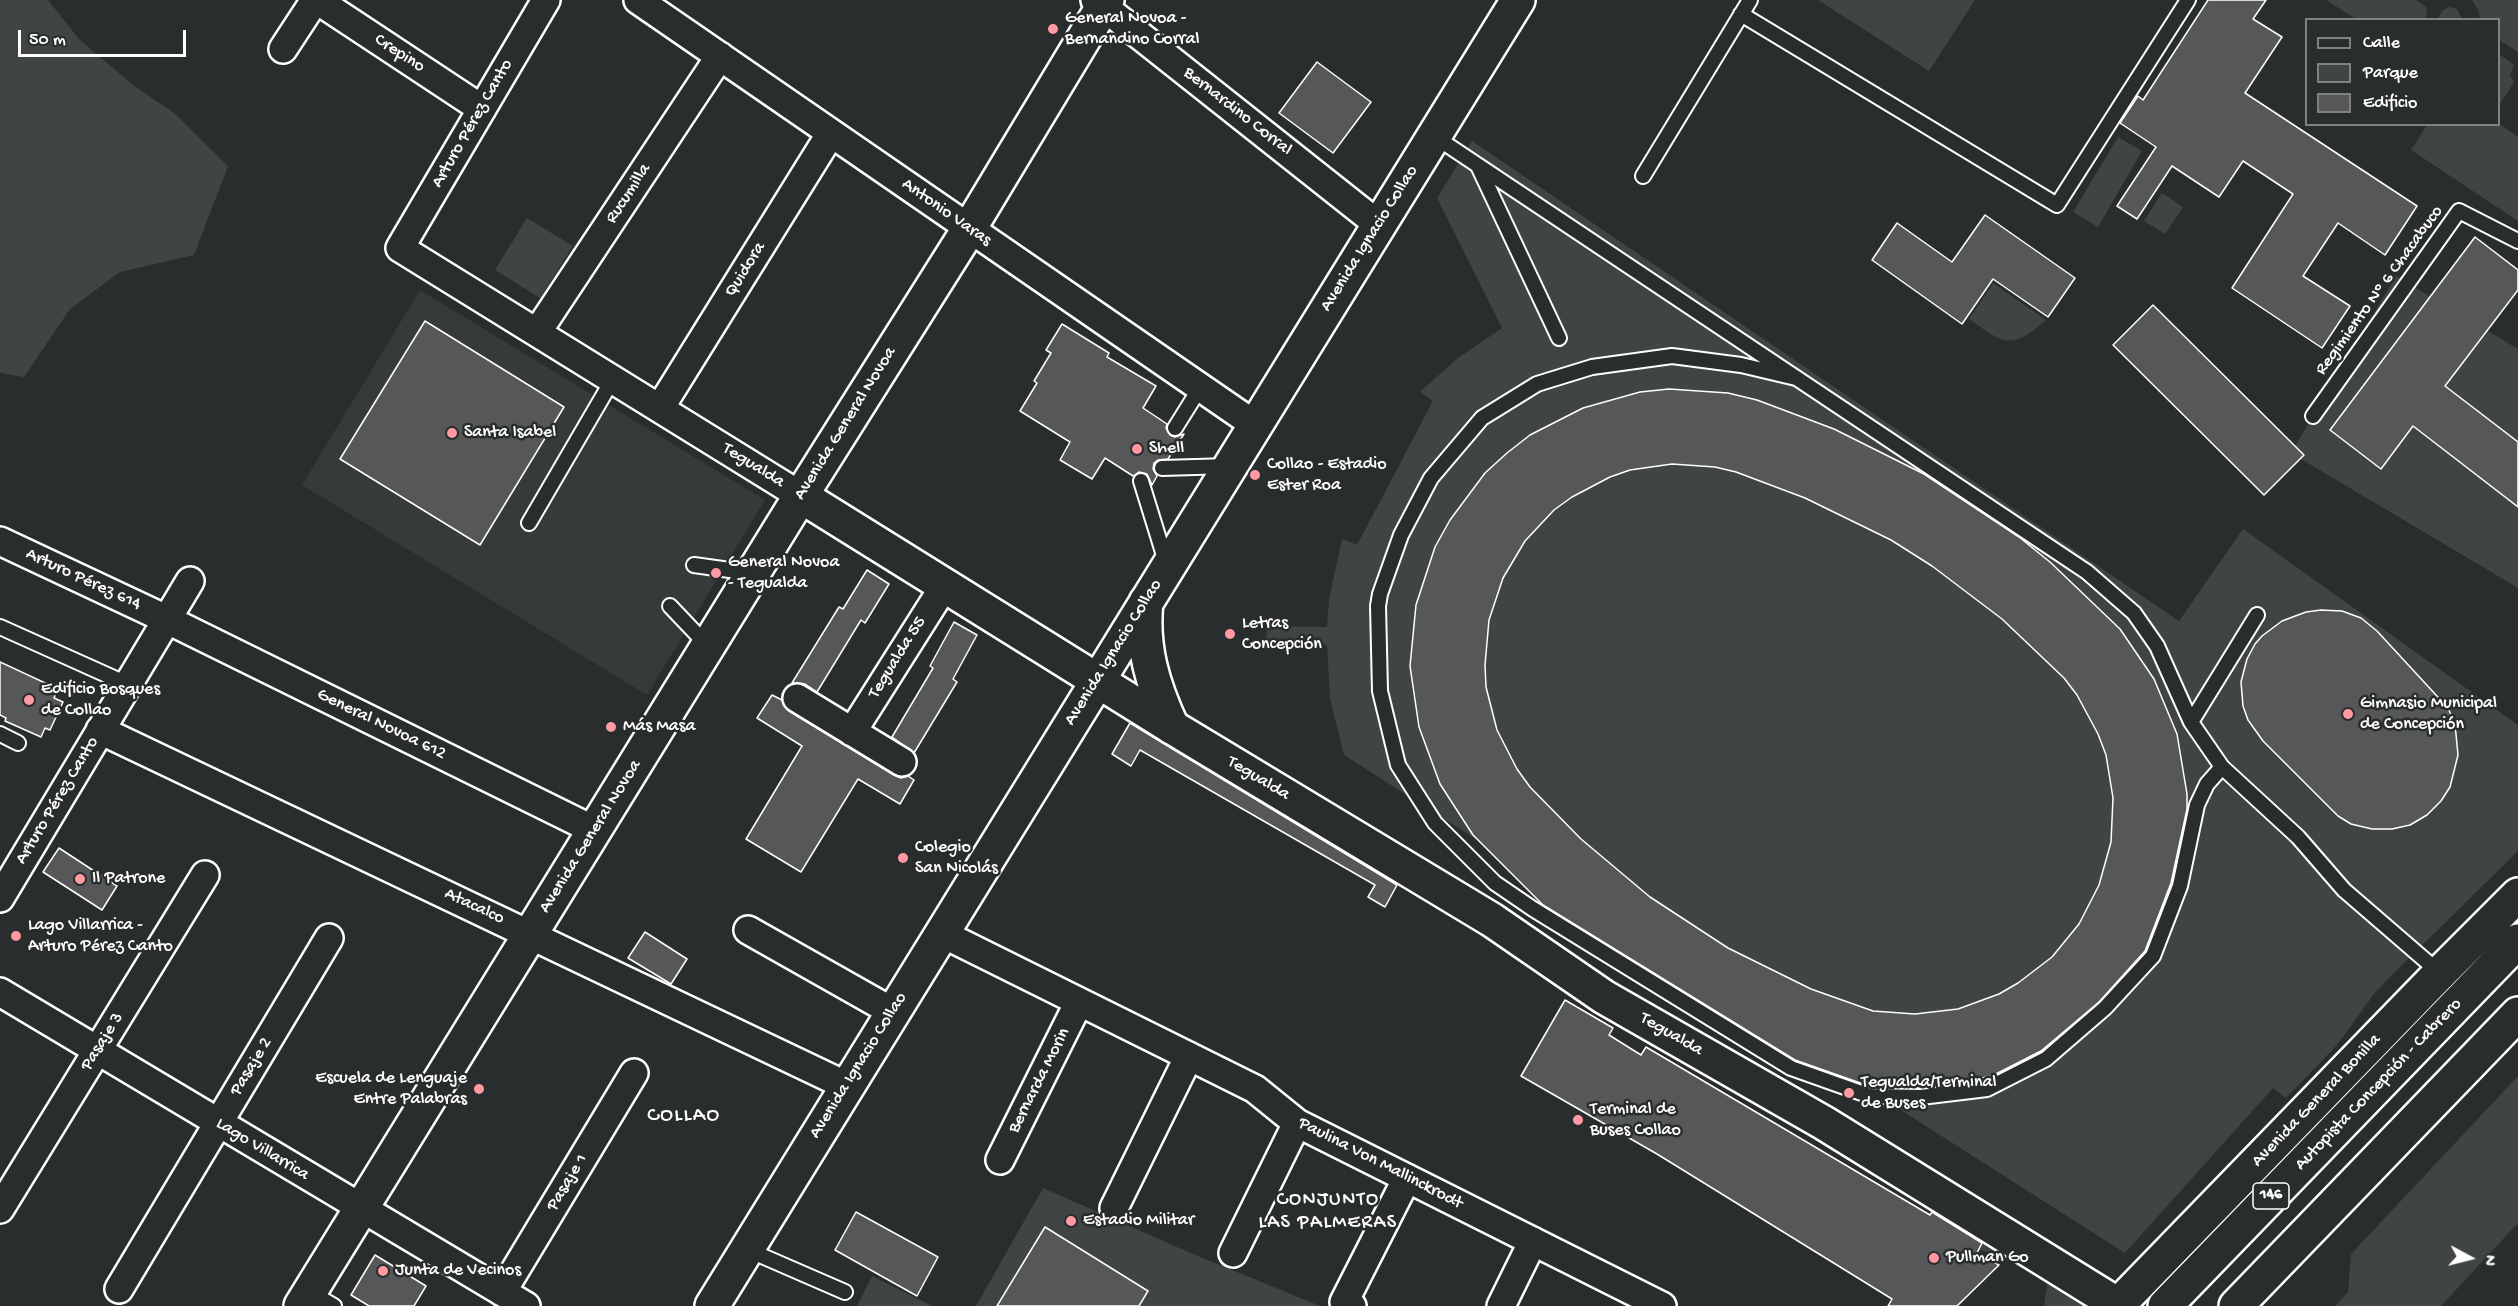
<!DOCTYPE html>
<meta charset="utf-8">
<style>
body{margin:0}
#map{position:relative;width:2518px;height:1306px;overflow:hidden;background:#2a2d2e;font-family:"Gochi Hand",sans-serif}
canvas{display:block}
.legend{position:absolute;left:2305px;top:18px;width:195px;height:108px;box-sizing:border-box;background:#2a2d2e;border:2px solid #7f8182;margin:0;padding:8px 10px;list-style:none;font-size:18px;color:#fff}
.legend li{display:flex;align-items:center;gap:12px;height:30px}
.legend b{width:30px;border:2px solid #7f8182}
.north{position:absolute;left:2440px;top:1228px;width:60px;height:60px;-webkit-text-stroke:4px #2a2d2e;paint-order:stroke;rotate:97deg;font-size:16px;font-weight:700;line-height:24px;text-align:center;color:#fff}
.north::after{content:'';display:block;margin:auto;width:21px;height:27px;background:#fff;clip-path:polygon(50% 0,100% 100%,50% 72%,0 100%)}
.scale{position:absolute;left:18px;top:30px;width:168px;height:27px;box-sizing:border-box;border:3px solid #fff;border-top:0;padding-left:8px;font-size:18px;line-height:21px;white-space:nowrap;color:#fff;-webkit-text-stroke:4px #2a2d2e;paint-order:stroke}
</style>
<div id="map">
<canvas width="2518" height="1306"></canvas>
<ul class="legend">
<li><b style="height:8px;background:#2a2d2e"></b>Calle</li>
<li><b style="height:16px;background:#414445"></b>Parque</li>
<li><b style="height:16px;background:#555758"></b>Edificio</li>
</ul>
<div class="north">N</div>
<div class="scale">50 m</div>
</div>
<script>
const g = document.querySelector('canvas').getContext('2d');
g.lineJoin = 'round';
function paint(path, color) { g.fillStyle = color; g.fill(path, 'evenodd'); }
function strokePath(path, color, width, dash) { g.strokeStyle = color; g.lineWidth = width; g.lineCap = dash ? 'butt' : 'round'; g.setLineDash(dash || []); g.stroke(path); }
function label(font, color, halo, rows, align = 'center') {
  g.font = font + ' "Gochi Hand",sans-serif'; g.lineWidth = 5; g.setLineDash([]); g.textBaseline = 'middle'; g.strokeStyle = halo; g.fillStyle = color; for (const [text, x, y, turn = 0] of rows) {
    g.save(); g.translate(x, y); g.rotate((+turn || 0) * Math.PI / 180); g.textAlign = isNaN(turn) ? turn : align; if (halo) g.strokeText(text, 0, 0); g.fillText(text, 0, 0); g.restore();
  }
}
const built = new Path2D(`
 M420,290L765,500L647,695L302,485Z`);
const green = new Path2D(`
 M0,0H48L79,39L133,85L174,113L228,166L194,255L120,272L70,309L24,377L0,373Z
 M1818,0H1975L1929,71Z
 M2326,0H2416L2427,8L2426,19H2356Z
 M2472,0H2518V52L2499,40L2498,20L2480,19L2479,12Z
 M2449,7L2457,9L2462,19H2438L2442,11Z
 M2499,54L2514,65L2510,75L2514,82L2500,104Z
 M2499,124L2518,137V221L2411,150L2427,125Z
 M2118,137L2142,151L2098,227L2073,212Z
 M1472,141L2179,621L2243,529L2518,725V851L2391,976L2374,994L2337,1045L2286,1098L2273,1088L2125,1253L1344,755L1330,699L1327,645L1266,644L1267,626L1327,627L1329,599L1342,539L1357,545L1433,401L1420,392L1458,358L1502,328L1437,198Z
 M2162,193L2183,207L2165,234L2144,221Z
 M527,218L573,246L540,298L495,270Z
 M2396,276L2518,349V588L2291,453Z
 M1993,283L2046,320C2011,351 2004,344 1969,319Z
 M2518,1076V1223L2441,1306H2335L2348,1292L2351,1254Z
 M1043,1188L1193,1254L1320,1306H976Z
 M1979,1228L2087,1290L2091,1302L2088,1306H2044L2049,1273L2017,1254L2015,1256L1971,1249L1968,1247L1975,1248L1981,1244L1983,1233Z
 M872,1276L932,1306H857Z`);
const building = new Path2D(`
 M2208,0H2266L2253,19L2282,37L2245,93L2417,206L2385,255L2338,223L2303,276L2350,306L2322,348L2232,288L2293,194L2243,161L2219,197L2172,166L2137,219L2117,206L2156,147L2120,123L2138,96L2143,100Z
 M1317,62L1371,102L1333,153L1279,113Z
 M1985,215L2075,278L2048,317L1993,279L1962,324L1872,260L1897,223L1952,262Z
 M2475,237L2518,270V290L2445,386L2518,442V507L2413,426L2381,469L2330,430Z
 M2153,305L2304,455L2264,495L2113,345Z
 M425,321L564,407L480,545L340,459Z
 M1062,324L1109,353L1107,357L1156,386L1143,408L1167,424L1166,428L1170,435L1175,437L1184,434L1168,459L1158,460L1154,463L1153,469L1157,476L1152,485L1147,474L1139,472L1133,476L1105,458L1092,479L1060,460L1070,442L1020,411L1037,383L1034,381L1051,353L1046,350Z
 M1669,389L1728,393L1757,400L1834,429L1924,474L2019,537L2050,562L2120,629L2154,679L2177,734L2187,794V809L2171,883L2145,951L2099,1002L2041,1051L1994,1075L1967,1082L1921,1088L1863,1084L1795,1060L1543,905L1473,835L1440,784L1419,727L1410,666L1416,605L1435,547L1450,520L1485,473L1507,453L1530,435L1583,408L1640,392ZM1672,464L1715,467L1736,472L1805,498L1891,540L1932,566L2002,619L2064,678L2077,695L2098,734L2106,755L2113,798L2111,842L2099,885L2079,924L2052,957L2018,983L1999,994L1958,1009L1915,1014L1873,1011L1811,989L1728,948L1650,897L1581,839L1530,787L1517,769L1497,730L1486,687L1485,665L1489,620L1503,578L1525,541L1554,510L1572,497L1610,477L1630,470Z
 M867,570L889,584L865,623L861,620L817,692L805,684L792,683L839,607L843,609Z
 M2321,610L2342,611L2361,618L2377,631L2448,708L2455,724L2458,755L2450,787L2441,801L2427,815L2410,825L2392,829H2372L2351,824L2338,816L2263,741L2248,720L2243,706L2241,682L2247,659L2255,644L2262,636L2282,621L2306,612Z
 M954,622L977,635L953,679L957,682L914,753L892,737L933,668L930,666Z
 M0,662L58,689L54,698L63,702L50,730L45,728L41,737L5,721L6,718L0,715Z
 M772,695L782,700L789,711L894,775L901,778L908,776L914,780L900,804L858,779L801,872L746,839L802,746L757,718Z
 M1130,723L1397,885L1385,907L1368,897L1375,885L1140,750L1131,766L1112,754Z
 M59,848L117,886L102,910L43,872Z
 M645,932L687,959L671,984L628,958Z
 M1565,1000L1613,1028L1609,1035L1641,1055L1646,1047L1930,1215L1932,1212L1982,1243L1977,1253L1999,1265L1957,1306H1888L1892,1299L1657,1154L1521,1076Z
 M856,1212L938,1257L917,1296L835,1250Z
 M1045,1227L1148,1291L1139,1306H997Z
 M375,1255L426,1286L414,1306H369L351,1295Z`);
const service = new Path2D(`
 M1741,14L2057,205L2188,0
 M1434,136L2087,572L2134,613L2157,646L2191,722L2222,767L2298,837L2344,890L2440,973
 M1479,168L1559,338
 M1643,176L1750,0
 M1796,378L1741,365L1672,356L1592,367L1537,384L1482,418L1431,478L1401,535L1380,594L1378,606L1380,691L1398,765L1435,823L1495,883L1533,909L1791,1068L1870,1096L1921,1097L1987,1089L2046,1059L2105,1008L2153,956L2180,886L2197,805L2207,784L2222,767
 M2313,416L2459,211L2518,241
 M1175,428L1200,388
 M1162,468L1229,466
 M1141,481L1166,562
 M529,523L613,379
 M694,565L751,573
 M670,606L708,646
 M0,627L127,684
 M2191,722L2257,615
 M0,734L18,743
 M746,1249L845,1292
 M310,1292L334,1306`);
const minor = new Path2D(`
 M317,0L482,109
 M546,0L400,248L801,496
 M638,0L1255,425
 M1095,0L1379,225
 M283,49L315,0
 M538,331L720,56
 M660,408L831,133
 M0,541L166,619L596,831
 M797,698L902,762
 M100,730L847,1086
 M852,732L945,585
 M0,898L190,581
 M748,930L893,1012
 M941,933L1255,1089L1297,1123L1662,1306
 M0,992L526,1306
 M1000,1160L1079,1002
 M1114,1208L1189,1056
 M0,1209L205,875
 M1233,1253L1297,1123
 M119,1289L329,938
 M502,1292L634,1073
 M1352,1306L1344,1302L1407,1178
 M1501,1306L1533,1241`);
const tertiary = new Path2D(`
 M801,496L1172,727L1492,920L1604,997L1824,1123L2118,1305
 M2117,1306L2440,973`);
const secondary = new Path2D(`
 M1146,602C1141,647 1153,686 1172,727
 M301,1306L790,513L969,229L1107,0
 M712,1306L1518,0`);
const motorway = new Path2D(`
 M2440,973L2518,895
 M2165,1306L2518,941
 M2236,1306L2518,1014`);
const markers = [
 [1053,29,6,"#ff9aa2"],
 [452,433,6,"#ff9aa2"],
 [1137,449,6,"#ff9aa2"],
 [1255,475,6,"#ff9aa2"],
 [716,573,6,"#ff9aa2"],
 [1230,634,6,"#ff9aa2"],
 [29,700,6,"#ff9aa2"],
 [2348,714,6,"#ff9aa2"],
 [611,727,6,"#ff9aa2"],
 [903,858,6,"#ff9aa2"],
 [80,879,6,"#ff9aa2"],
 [16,936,6,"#ff9aa2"],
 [479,1089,6,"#ff9aa2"],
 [1849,1093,6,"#ff9aa2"],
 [1578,1120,6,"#ff9aa2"],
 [1071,1221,6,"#ff9aa2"],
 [1934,1258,6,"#ff9aa2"],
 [383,1271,6,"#ff9aa2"]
];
const shields = [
 [2271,1196,36]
];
const shieldNames = [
 ["146",2271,1196]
];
const poiNames = [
 ["General Novoa -",1065,19],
 ["Bernandino Corral",1065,40],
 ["Santa Isabel",464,433],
 ["Shell",1149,449],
 ["Collao - Estadio",1267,465],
 ["Ester Roa",1267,486],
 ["General Novoa",728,563],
 ["- Tegualda",728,584],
 ["Letras",1242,624],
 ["Concepción",1242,645],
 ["Edificio Bosques",41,690],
 ["de Collao",41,711],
 ["Gimnasio Municipal",2360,704],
 ["de Concepción",2360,725],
 ["Más Masa",623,727],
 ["Colegio",915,848],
 ["San Nicolás",915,869],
 ["Il Patrone",92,879],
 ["Lago Villarrica -",28,926],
 ["Arturo Pérez Canto",28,947],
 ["Escuela de Lenguaje",467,1079,"right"],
 ["Entre Palabras",467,1100,"right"],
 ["Tegualda/Terminal",1861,1083],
 ["de Buses",1861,1104],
 ["Terminal de",1590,1110],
 ["Buses Collao",1590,1131],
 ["Estadio Militar",1083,1221],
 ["Pullman Go",1946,1258],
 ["Junta de Vecinos",395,1271]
];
const streetNames = [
 ["Crepino",399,54,33],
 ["Bernardino Corral",1237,112,38],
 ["Arturo Pérez Canto",473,124,-60],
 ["Rucumilla",629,194,-57],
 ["Antonio Varas",946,213,35],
 ["Avenida Ignacio Collao",1370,239,-58],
 ["Quidora",746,270,-58],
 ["Regimiento Nº 6 Chacabuco",2380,291,-54],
 ["Avenida General Novoa",846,424,-58],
 ["Tegualda",753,466,32],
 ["Arturo Pérez 614",83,580,25],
 ["Avenida Ignacio Collao",1114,653,-58],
 ["Tegualda 55",898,658,-58],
 ["General Novoa 612",381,725,26],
 ["Tegualda",1258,779,31],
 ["Arturo Pérez Canto",58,801,-59],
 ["Avenida General Novoa",591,837,-58],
 ["Atacalco",474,907,25],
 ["Tegualda",1671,1035,30],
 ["Pasaje 3",103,1042,-58],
 ["Avenida Ignacio Collao",859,1066,-58],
 ["Pasaje 2",252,1067,-59],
 ["Bernarda Morin",1040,1081,-63],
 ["Autopista Concepción - Cabrero",2379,1085,-46],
 ["Avenida General Bonilla",2317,1101,-46],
 ["Lago Villarrica",262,1150,31],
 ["Paulina Von Mallinckrodt",1380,1164,27],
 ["Pasaje 1",568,1183,-59]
];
const neighbourhoodNames = [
 ["CONJUNTO",1328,1201],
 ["LAS PALMERAS",1328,1224]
];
const quarterNames = [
 ["COLLAO",684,1117]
];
paint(built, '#373a3b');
paint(green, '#414445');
paint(building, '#555758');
strokePath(building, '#fff', 1.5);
strokePath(service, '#fff', 18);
strokePath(minor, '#fff', 32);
strokePath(tertiary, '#fff', 38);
strokePath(secondary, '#fff', 38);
strokePath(motorway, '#fff', 38);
strokePath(service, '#2a2d2e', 14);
strokePath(minor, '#2a2d2e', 27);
strokePath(tertiary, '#2a2d2e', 33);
strokePath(secondary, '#2a2d2e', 33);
strokePath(motorway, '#2a2d2e', 33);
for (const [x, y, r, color] of markers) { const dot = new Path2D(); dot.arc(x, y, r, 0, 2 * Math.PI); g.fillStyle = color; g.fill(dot); strokePath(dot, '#2a2d2e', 2); }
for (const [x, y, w] of shields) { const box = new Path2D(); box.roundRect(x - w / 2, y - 13, w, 26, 4.5); g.fillStyle = '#2a2d2e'; g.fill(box); strokePath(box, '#fff', 1.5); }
label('bold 16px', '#fff', null, shieldNames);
label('18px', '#fff', '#2a2d2e', poiNames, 'left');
label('18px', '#fff', '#2a2d2e', streetNames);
g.letterSpacing = '1.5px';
label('20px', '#fff', '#2a2d2e', neighbourhoodNames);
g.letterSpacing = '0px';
g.letterSpacing = '1.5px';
label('21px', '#fff', '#2a2d2e', quarterNames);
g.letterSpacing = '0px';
</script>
